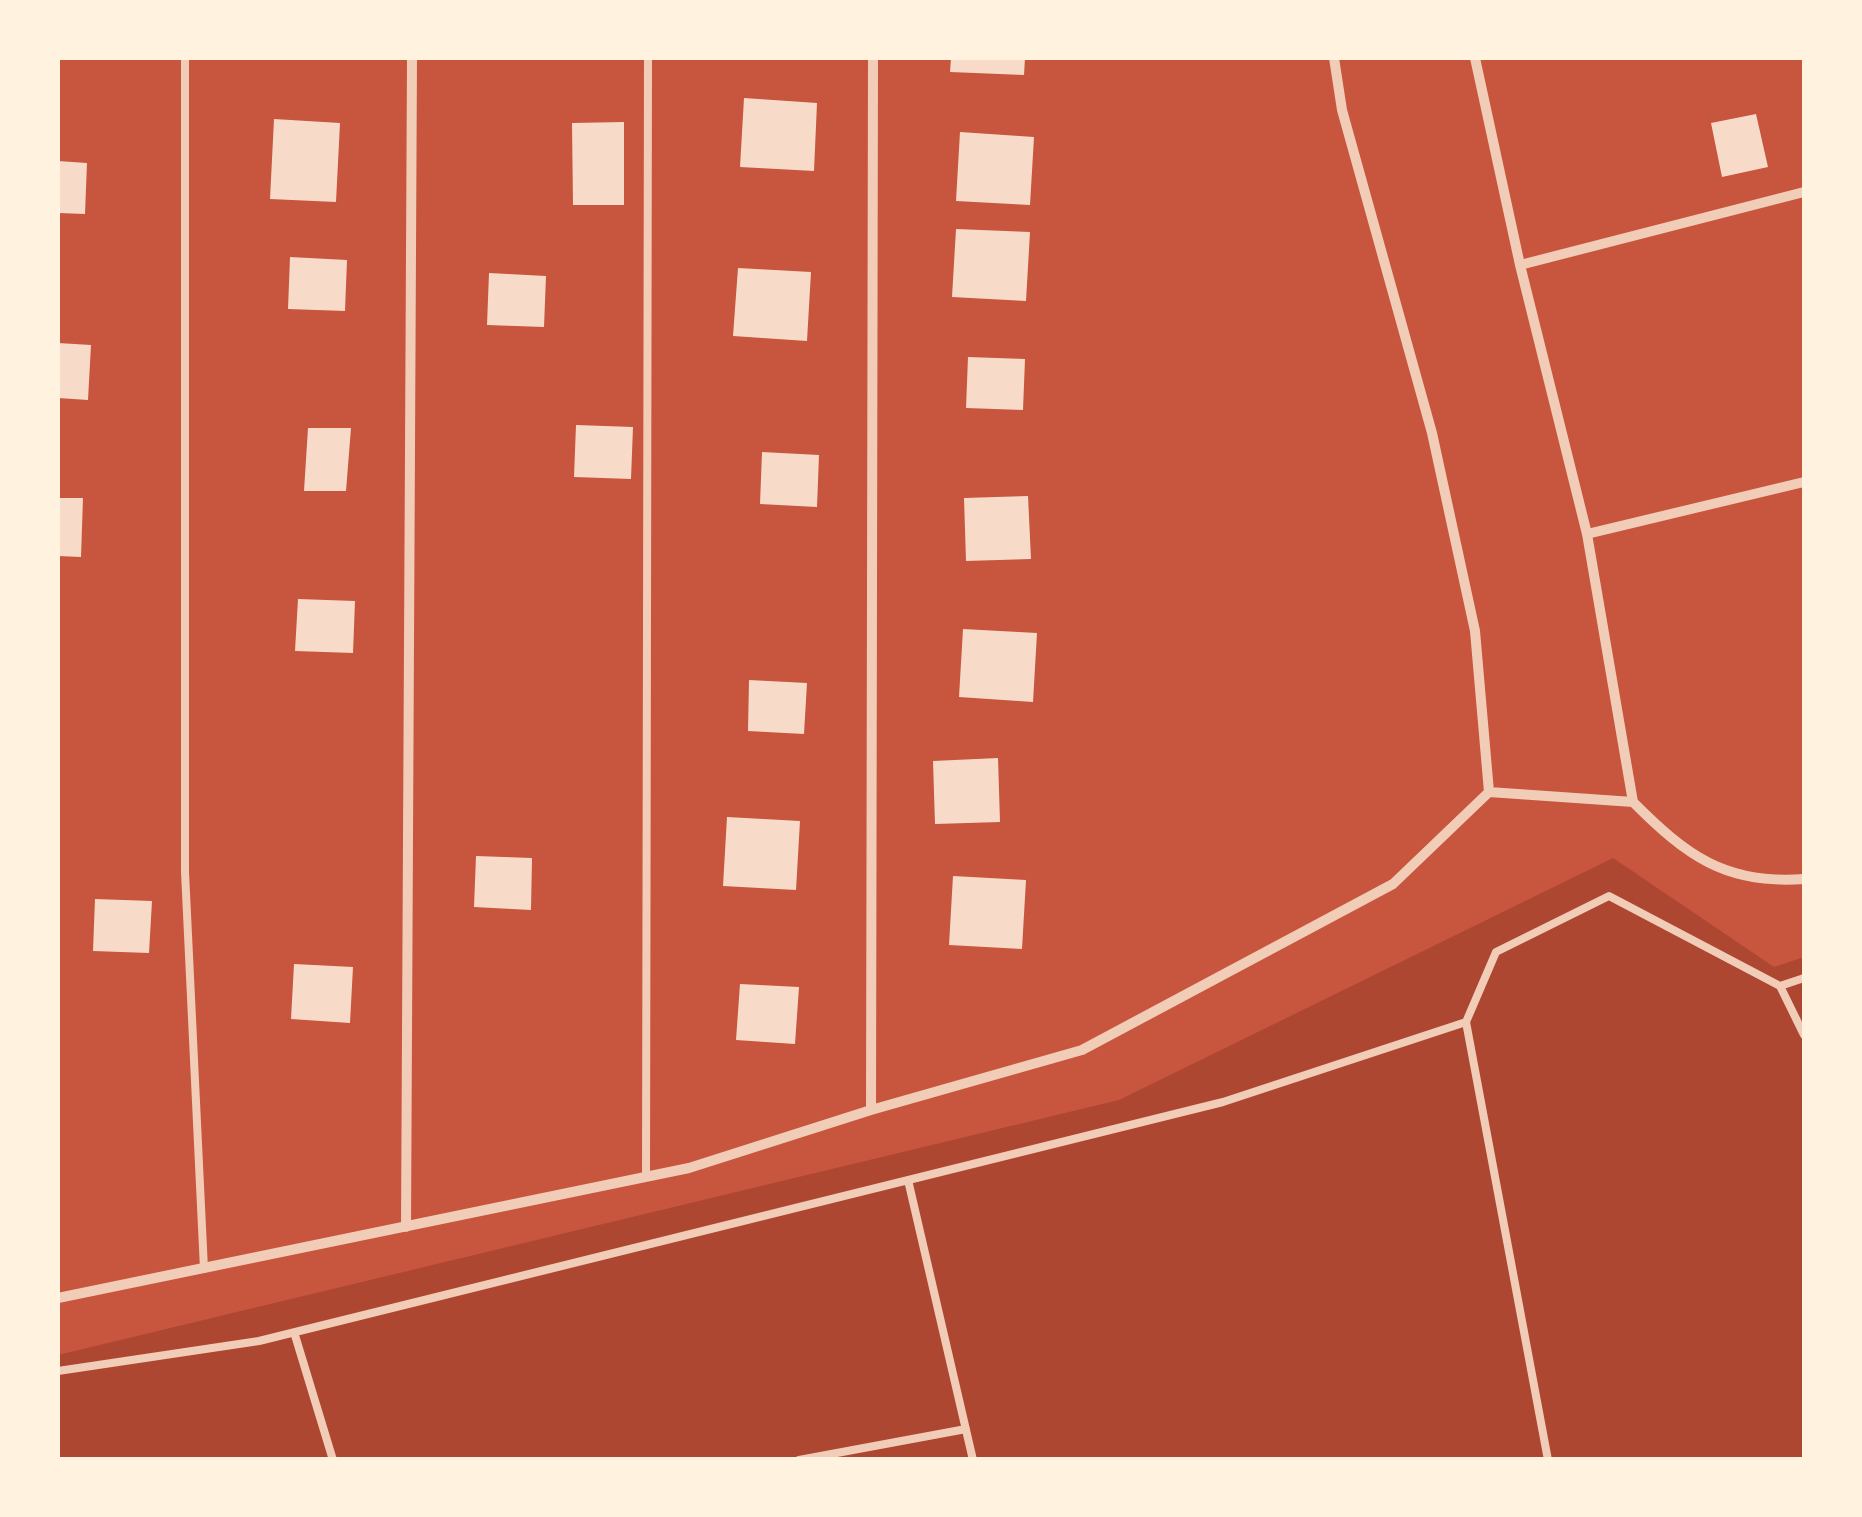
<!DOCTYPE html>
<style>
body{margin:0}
#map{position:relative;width:1862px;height:1517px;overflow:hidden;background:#c8553d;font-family:"PT Sans Narrow",sans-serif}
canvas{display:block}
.frame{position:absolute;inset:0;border:60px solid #fff3e0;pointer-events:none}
</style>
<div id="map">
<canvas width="1862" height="1517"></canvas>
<div class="frame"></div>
</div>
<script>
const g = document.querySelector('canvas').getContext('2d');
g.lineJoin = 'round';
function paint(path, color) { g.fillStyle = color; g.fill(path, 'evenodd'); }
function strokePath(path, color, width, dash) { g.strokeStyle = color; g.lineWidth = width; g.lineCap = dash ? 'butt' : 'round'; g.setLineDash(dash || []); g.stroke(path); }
const green = new Path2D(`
 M1613,858L1774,967L1804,957V1459H58V1355L1119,1100Z`);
const building = new Path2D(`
 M951,58H1025L1024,75L950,72Z
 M744,98L817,103L814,171L740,167Z
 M1756,114L1768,167L1722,177L1711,123Z
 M274,119L340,123L336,202L270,199Z
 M624,122V205H573L572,123Z
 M960,132L1034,137L1030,205L956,201Z
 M58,161L87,163L85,214L58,213Z
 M956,229L1030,232L1026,301L952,297Z
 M290,257L347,260L345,311L288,309Z
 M738,268L811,272L807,341L733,336Z
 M489,273L546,276L544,327L487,325Z
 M58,343L91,345L88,400L58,398Z
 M968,357L1025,359L1023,410L966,408Z
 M576,425L633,427L631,479L574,477Z
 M308,428H351L346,491H304Z
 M762,452L819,455L817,507L760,504Z
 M1028,496L1031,559L966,561L964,498Z
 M58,498H83L81,557L58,556Z
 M298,599L355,601L353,653L295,651Z
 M963,629L1037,633L1033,702L959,697Z
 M749,680L807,683L804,734L748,731Z
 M998,758L1000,822L935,824L933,761Z
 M727,817L800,821L796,890L723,886Z
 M476,856L532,858L531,910L474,907Z
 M953,876L1026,880L1022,949L949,945Z
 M95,899L152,901L149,953L93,951Z
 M294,964L353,967L350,1023L291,1019Z
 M740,984L799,987L795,1044L736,1040Z`);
const service = new Path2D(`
 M185,58V872L204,1269
 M1780,986L1804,1035
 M1466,1022L1548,1460
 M646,1177L648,58
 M908,1180L973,1460
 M294,1332L333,1460
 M58,1371L259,1341L1223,1102L1466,1022L1496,952L1609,896L1780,986L1804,978
 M799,1460L966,1429`);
const minor = new Path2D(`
 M1334,58L1342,110L1432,433L1475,631L1489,792
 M1475,58L1520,265L1587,534L1633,802
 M1520,265L1804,192
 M1587,534L1804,482
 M1489,792L1633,802C1686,855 1725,885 1804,879
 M871,1110L873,58
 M406,1227L412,58
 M58,1298L689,1168L871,1110L1082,1050L1393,884L1489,792`);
paint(green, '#ae4732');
paint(building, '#f7dbc8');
strokePath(service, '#f1ccb7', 8);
strokePath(minor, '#f1ccb7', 10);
</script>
